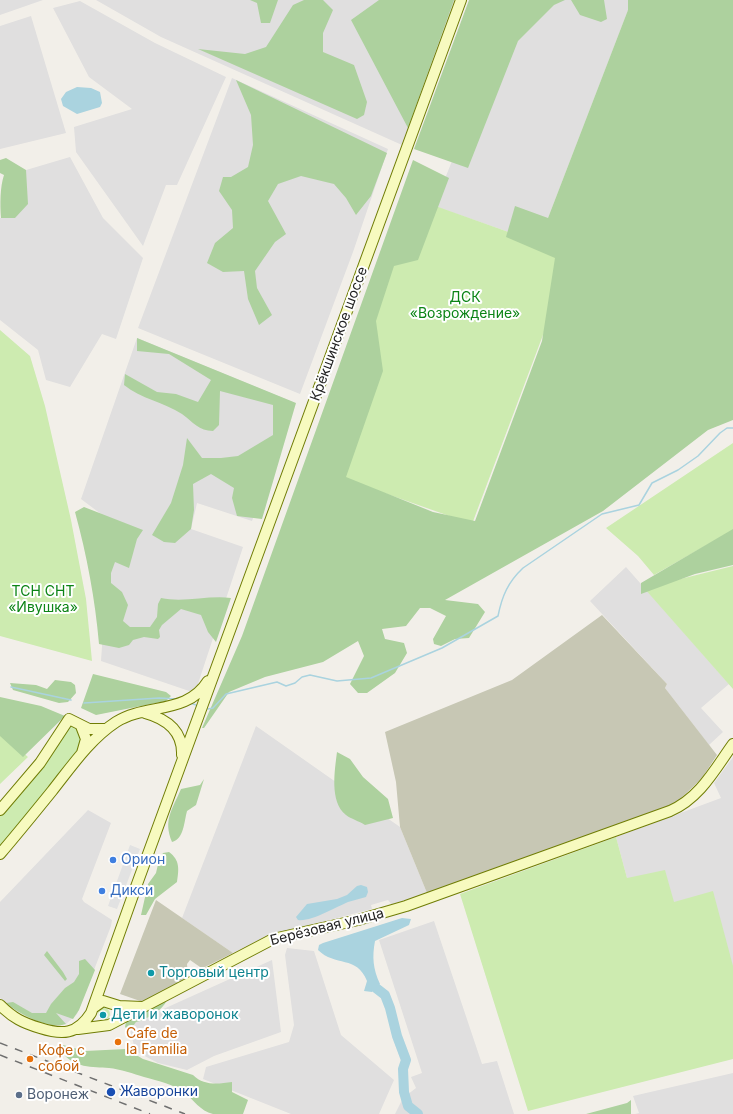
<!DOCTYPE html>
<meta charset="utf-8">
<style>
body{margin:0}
canvas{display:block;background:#f2efe9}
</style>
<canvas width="733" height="1114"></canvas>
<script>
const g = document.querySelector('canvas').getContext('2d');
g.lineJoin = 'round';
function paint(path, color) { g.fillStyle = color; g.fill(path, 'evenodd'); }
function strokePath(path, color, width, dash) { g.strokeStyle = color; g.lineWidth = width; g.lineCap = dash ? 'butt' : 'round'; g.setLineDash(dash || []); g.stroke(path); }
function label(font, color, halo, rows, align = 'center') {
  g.font = font + ' Inter,sans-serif'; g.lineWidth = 4; g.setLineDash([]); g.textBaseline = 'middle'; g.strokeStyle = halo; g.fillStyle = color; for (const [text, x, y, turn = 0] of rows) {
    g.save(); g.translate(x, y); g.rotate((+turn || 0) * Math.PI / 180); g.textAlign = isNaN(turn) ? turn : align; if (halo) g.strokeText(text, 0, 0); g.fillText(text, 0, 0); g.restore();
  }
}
const residential = new Path2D(`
 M0,0H43L0,15Z
 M96,0H455L402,145L161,37Z
 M552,0H632L548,218L520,236L434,206L508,21Z
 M80,1L155,43L226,77L177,185H166L143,246L76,152L74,127L132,109L89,77L53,8Z
 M31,16L66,133L0,149V26Z
 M232,78L388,149L353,252L300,394L138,328Z
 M70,157L103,218L143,258L116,339L102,334L70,387L46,380L38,350L0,320V218L9,215L16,173Z
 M137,338L293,402L252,521L197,503L191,529L243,547L195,693L101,661L107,572L105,517L81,499Z
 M626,567L729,684L701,708L723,732L709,745L665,688L667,684L590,601Z
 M256,726L400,827L427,893L392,905L388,900L371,905L372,909L267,936L233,953L182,918Z
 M733,757V971L674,902L627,878L616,837L721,798L714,783Z
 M88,810L111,823L82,899L84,902L112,920L111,926L77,1014L66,1024L52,1025L17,1011L0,998V902Z
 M434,921L482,1064L497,1061L514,1114H423L421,1112L419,1114H395L403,1098L416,1088L411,1077L422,1073L379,940Z
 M287,948L314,951L341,1035L394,1080L379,1114H291L203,1079L206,1067L289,1042L294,1025L285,955Z
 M272,960L281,1032L214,1056L187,1070L158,1063L139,1053L135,1049L129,1027L139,1020Z
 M733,1073V1114H635L639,1113L633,1096Z`);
const construction = new Path2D(`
 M602,615L667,684L665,688L717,755L702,778L676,803L427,893L400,827L396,782L385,732L512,680Z
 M156,900L233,953L205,967H200L190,960L187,964L188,977L143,1002L120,994Z`);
const grass = new Path2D(`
 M413,198L573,255L472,524L322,471Z
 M0,330L30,356L45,406L71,520L86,599L92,661L0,636Z
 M733,443V530L654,575L638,556L606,528Z
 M733,566V689L644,588Z
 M69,721L81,733V747L0,848V812Z
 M0,732L28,757L0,784Z
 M616,837L627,878L665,870L674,902L713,891L733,966V1059L528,1111L460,894Z
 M98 1014a6 6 0 1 1 12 0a6 6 0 1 1-12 0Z`);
const forest = new Path2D(`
 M250,0H278L270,23H261L257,3Z
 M304,0H323L333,10L323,33V52L354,65L367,102L364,115L357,119L198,49L245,54L266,47L293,5Z
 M379,0H454L408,128L351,20Z
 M469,0H565L554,5L518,41L468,168L414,149Z
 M571,0H604L607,19L601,22L580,15Z
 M628,0H733V420L708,430L603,511L445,600L478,604L485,612L469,638L455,639L441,646L434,644L433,639L446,616L430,608H420L406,626L382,629L385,639L404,643L407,653L395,673L367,693H358L350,684L364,656L358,641L323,662L265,677L229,692L204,728H202L242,636L413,160L449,178L418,260L394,266L376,321L383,371L346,477L433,512L475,521L542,341L555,258L506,237L515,206L548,218L628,10Z
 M236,80L387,153L371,196L356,215L346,198L334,184L301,176L278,184L268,201L286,234L275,242L255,271L257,288L272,315L259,325L248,299L244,271L223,272L207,263L215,243L233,228L232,210L219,191L223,177H231L248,167L253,145L251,115Z
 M6,158L26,170L28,204L15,218H1C0,204 0,187 4,175L0,173V160Z
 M137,338L296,403L262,519L237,516L232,498L234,488L211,474L193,484L194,510L191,529L175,543L164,542L152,535L171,503L183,465L187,438L202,458H221L238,456L273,435V405L220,391L219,425L213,431C199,431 193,422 182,414C164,402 141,399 124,385L125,374L157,392L176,394L198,402L211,380L169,354L137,351Z
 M84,507L143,530L137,539L129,568L115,562L111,573V583L122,592L128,605L123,621L130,627H150L157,617L158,604L161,598C184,603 208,595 231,598L216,642L208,632L201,615L181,609L162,625L159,630L160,637L158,639L144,637L133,640L129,645L119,648L99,644C95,599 87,556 75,512Z
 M733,529V565L695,574L641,594V583Z
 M93,674L166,692L171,696L166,701L96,715L81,708Z
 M55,680L71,682L75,685L76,693L68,702L59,703L13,690L10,683L36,685L47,689Z
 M0,697L41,706L65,716L23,757L0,736Z
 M337,752L350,759L363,777L388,799L393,818L365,825C359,821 351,819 346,815C329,802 335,769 337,752Z
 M204,779L196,805L187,811C184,822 184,839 172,842C163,820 172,810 181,789L200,785Z
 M169,852C180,860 179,869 177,882L155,899L146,915H141L148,884L156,873L159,860L163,853Z
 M47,951L63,972L67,979L65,981L44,955Z
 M85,959L95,970L79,1010L73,1019L56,1013L66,1024C49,1030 19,1014 6,1003L13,1002L32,1013H46L51,1004L65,988L74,982L79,974V961Z
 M167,1000C163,1010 146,1020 136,1022L131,1029H127L125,1027L126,1022L162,1001Z
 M63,1045L85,1051L126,1049L143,1059L193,1075C204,1086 218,1084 232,1082V1092L248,1100L243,1114C234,1114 222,1114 213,1114C200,1111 194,1100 184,1092C175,1085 156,1080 144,1077C134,1074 120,1069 109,1068C93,1067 73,1068 62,1052Z
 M631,1100V1114H586L627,1103Z`);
const parking = new Path2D(`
 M130,845L140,849L117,909L108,906Z`);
const water = new Path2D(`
 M77,87L91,88L100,92L102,103L100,107L77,114L63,106L61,99L66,92Z
 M361,885L367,887L368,892L366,897C360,899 354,900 348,902C336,907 311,922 298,920L296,917L307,904L337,899L347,895L357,886Z
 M402,918L411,919L409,925L375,941C372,957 373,969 380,984L372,992L364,991L367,981C357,955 335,967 318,950L319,945L323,943Z`);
const stream = new Path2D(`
 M11,687L71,700
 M84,703L159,698L177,699
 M190,703L196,705
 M208,709L213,708L226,694L277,682L286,686L295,683L302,677L310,675L337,681L371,678L442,648L498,616C502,596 508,582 523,568L602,514L639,505L652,483L678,470L698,456L720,433L727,428H733`);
const river = new Path2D(`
 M376,988L385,995L390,1008L397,1036L406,1060L403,1069L404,1092L408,1106L418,1114`);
const secondary = new Path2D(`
 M145,713C167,719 183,731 182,755
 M81,726L86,739L82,753
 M0,810L40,763L69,719L89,729H106
 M0,854C18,833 35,812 52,791C71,767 90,739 116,722C146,703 187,715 208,681
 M0,1005C13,1018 23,1023 40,1028C62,1035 77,1035 91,1013L137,884L461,0
 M93,1008L103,1001L119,1006L142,1007
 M78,1029L109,1025L273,939L358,920L406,906L670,811C700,798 715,769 733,744`);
const rail = new Path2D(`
 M0,1043L185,1114
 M0,1055L150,1114`);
const markers = [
 [113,860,4,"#3f7fe0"],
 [102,891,4,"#3f7fe0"],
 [151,973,4,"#0f9aa8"],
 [103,1015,4,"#0f9aa8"],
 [118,1042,4,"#e8710a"],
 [30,1059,4,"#e8710a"],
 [111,1092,5,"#1a4fb4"],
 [19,1095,4,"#5c6f8a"]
];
const parkNames = [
 ["ДСК",465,298],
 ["«Возрождение»",465,314],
 ["ТСН СНТ",43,592],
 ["«Ивушка»",43,608]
];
const streetNames = [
 ["Крёкшинское шоссе",339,334,-70],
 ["Берёзовая улица",327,927,-14]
];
const shopNames = [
 ["Орион",121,860],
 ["Дикси",110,891]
];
const cultureNames = [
 ["Торговый центр",159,973],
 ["Дети и жаворонок",111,1015]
];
const foodNames = [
 ["Cafe de",126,1034],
 ["la Familia",126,1050],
 ["Кофе с",38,1051],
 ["собой",38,1067]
];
const transitNames = [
 ["Жаворонки",120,1092]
];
const serviceNames = [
 ["Воронеж",27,1095]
];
paint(residential, '#e0dfdf');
paint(construction, '#c7c7b4');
paint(grass, '#cdebb0');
paint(forest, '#add19e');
paint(parking, '#e2e2e2');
paint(water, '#aad3df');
strokePath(stream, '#aad3df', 1.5);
strokePath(river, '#aad3df', 10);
strokePath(secondary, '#707d05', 12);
strokePath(secondary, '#f7fabf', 10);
strokePath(rail, '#707070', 1.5, [8, 8]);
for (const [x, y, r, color] of markers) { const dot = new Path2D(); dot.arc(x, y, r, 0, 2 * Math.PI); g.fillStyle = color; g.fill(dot); strokePath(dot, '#fff', 1.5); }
label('14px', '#0c8416', '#fff', parkNames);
label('14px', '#222', '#fff', streetNames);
label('14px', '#366cbe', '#fff', shopNames, 'left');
label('14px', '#0d838f', '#fff', cultureNames, 'left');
label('14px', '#c56008', '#fff', foodNames, 'left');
label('14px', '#164399', '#fff', transitNames, 'left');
label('14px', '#4e5e75', '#fff', serviceNames, 'left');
</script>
